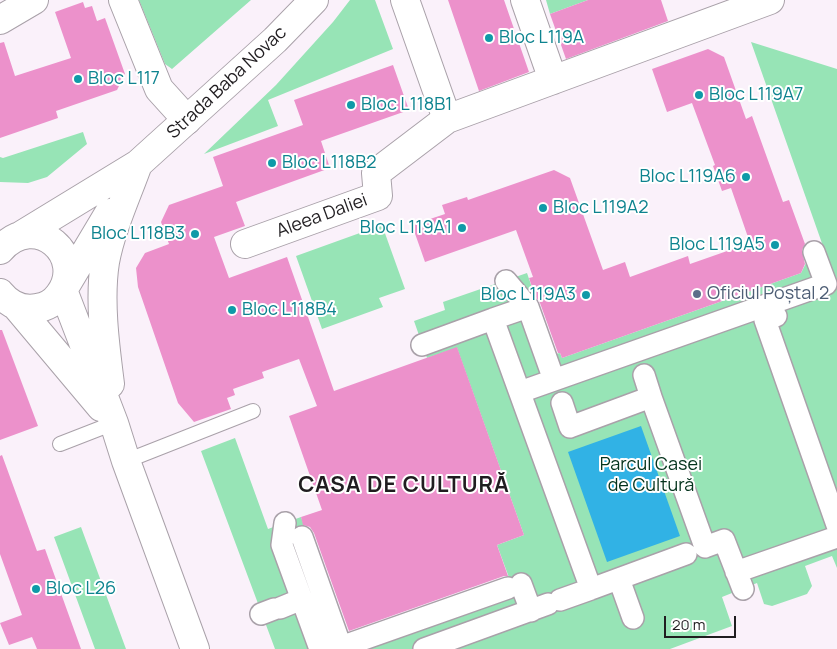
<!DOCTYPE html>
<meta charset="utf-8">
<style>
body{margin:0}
#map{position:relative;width:837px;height:649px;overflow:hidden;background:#faf1fa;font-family:Manrope,sans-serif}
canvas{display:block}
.scale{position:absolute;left:664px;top:616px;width:72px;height:22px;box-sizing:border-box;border:2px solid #201d20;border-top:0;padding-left:6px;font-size:15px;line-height:18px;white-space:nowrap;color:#201d20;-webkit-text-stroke:4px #fff;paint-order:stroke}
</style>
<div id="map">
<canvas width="837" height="649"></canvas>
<div class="scale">20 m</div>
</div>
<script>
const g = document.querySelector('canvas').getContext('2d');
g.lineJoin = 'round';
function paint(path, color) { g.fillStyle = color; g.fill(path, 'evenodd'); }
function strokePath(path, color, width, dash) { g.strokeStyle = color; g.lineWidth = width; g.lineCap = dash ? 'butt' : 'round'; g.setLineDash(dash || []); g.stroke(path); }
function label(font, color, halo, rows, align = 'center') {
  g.font = font + ' Manrope,sans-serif'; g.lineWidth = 4; g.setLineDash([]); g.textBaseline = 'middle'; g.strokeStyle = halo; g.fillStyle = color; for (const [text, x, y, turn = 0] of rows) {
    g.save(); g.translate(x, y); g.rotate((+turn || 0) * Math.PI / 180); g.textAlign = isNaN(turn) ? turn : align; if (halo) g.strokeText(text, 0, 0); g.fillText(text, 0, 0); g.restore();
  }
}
const green = new Path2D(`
 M139,0H251L172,69L165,64Z
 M350,0H375L393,49L268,100L278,126L204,154L276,85L333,22Z
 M546,0H588L550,14Z
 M751,42L837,69V568L832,556L805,566L812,586L807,594L772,606L764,604L757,583L722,597L732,626L670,649H275L201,451L235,438L268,529L301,517L345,642L511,583L497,545L524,535L457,348L427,358L414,321L445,310L443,302L527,273L555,354L560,353L562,358L801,273L809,257L824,249Z
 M83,132L87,144L47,177L28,183L0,182V157L3,158Z
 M382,225L405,289L379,298L383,307L322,329L296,256Z
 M81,527L126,649H95L54,537Z`);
const water = new Path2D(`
 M641,426L680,536L607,562L568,452Z`);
const building = new Path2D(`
 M448,0H504L529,72L479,91Z
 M588,0H661L668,21L566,59L550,14Z
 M83,2L85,8L92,6L97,21L105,18L125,74L117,90L56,111L58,118L0,138V43L4,42L15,76L71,58L55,12Z
 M708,49L724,57L746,119L752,116L783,202L789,200L805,244L802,250L805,264L801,273L562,358L560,353H558L540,303L535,296L529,278L533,277L516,230L425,262L412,225L445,214L442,205L467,197L468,200L554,170L570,178L603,270L625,262L630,277L688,256L690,264L750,243L731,188L722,191L713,166L715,165L692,103L667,112L652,69Z
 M393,65L409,110L321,141L330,168L236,202L245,226L214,237L229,278L287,257L334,391L457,347L524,535L497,545L508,576H504L349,631L314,533L310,527L303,525L301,517L322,510L289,416L317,406L299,359L262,372L264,378L233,389L235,395L227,398L231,409L194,422L178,403L138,287L136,268L145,253L169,244L161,222L169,205L223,186L213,157L303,125L294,100Z
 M0,330H2L38,426L0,440Z
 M2,455L37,551L45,549L81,649H37L32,637L9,645L0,623L22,615L0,554V456Z`);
const service = new Path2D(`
 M60,444L114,423
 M126,461L253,411`);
const pedestrian = new Path2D(`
 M506,281L528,307L554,380L826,284L814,252
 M776,316L765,320L837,525
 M493,319L528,307
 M422,345L493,319L591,589L560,600
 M644,375L651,397
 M520,392L554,380
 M562,403L570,427L651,397L705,547L724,540L743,589
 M285,523L282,545L320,649
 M302,537L341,647L508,588
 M736,572L837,537
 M619,579L633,618
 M521,584L531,611
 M591,589L686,554
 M280,608L302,599
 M261,614L274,609
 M424,649L548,604`);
const minor = new Path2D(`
 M123,0L159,89L187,120
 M405,0L447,119
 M525,0L553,80
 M0,20L34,0
 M245,244L378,196L376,173L447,119L770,0`);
const secondary = new Path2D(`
 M20,236L138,164L275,40L314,0
 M0,250C36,209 88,257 59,295C54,302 46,307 37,308C22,311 9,304 0,293
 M66,285L109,213
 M63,290L114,423L126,461L195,649
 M17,307L101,407
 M110,384C105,345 99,300 105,262C111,229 127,195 138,164`);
const markers = [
 [489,38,5,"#0f9aa8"],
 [78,79,5,"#0f9aa8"],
 [699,95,5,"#0f9aa8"],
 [351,105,5,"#0f9aa8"],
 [272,163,5,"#0f9aa8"],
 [746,177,5,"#0f9aa8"],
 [543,208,5,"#0f9aa8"],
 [462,228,5,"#0f9aa8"],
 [195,234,5,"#0f9aa8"],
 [775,245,5,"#0f9aa8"],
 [697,294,5,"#5c6f8a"],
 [586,295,5,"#0f9aa8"],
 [232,310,5,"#0f9aa8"],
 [36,589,5,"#0f9aa8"]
];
const cultureNames = [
 ["Bloc L119A",499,38],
 ["Bloc L117",88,79],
 ["Bloc L119A7",709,95],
 ["Bloc L118B1",361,105],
 ["Bloc L118B2",282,163],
 ["Bloc L119A6",736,177,"right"],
 ["Bloc L119A2",553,208],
 ["Bloc L119A1",452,228,"right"],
 ["Bloc L118B3",185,234,"right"],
 ["Bloc L119A5",765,245,"right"],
 ["Bloc L119A3",576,295,"right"],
 ["Bloc L118B4",242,310],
 ["Bloc L26",46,589]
];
const streetNames = [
 ["Strada Baba Novac",227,83,-43],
 ["Aleea Daliei",322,216,-20]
];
const serviceNames = [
 ["Oficiul Poștal 2",707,294]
];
const parkNames = [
 ["Parcul Casei",651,465],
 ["de Cultură",651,486]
];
const districtNames = [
 ["CASA DE CULTURĂ",404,486]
];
paint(green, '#97e4b6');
paint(water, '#31b2e5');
paint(building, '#ec91cb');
strokePath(service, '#a9a1a9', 16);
strokePath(pedestrian, '#a9a1a9', 24);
strokePath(minor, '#a9a1a9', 30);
strokePath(secondary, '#a9a1a9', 30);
strokePath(service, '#fff', 14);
strokePath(pedestrian, '#fff', 21);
strokePath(minor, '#fff', 28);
strokePath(secondary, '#fff', 28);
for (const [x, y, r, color] of markers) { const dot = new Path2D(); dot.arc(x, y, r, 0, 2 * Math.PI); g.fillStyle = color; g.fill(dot); strokePath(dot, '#fff', 2); }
label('18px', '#0d838f', '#fff', cultureNames, 'left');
label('18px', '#201d20', '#fff', streetNames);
label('18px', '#4e5e75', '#fff', serviceNames, 'left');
label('18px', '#03331c', '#fff', parkNames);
g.letterSpacing = '1px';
label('bold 22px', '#201d20', '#fff', districtNames);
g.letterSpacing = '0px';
</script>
